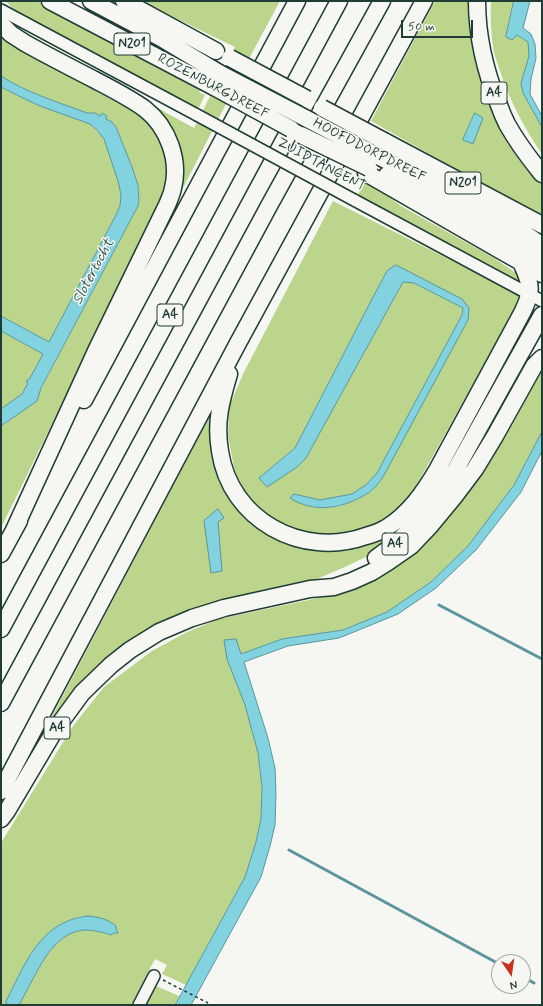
<!DOCTYPE html>
<style>
body{margin:0}
#map{position:relative;width:543px;height:1006px;overflow:hidden;background:#f6f6f2;font-family:Mynerve,sans-serif}
canvas{display:block}
.frame{position:absolute;inset:0;border:2px solid #1f3d34;pointer-events:none}
.north{position:absolute;left:491px;top:954px;width:40px;height:40px;box-sizing:border-box;background:#f6f6f2;border:1px solid #a0aca6;border-radius:50%;rotate:167deg;font-size:11px;font-weight:700;line-height:16px;text-align:center;color:#1f3d34}
.north::after{content:'';display:block;margin:auto;width:14px;height:18px;background:#c8321e;clip-path:polygon(50% 0,100% 100%,50% 72%,0 100%)}
.scale{position:absolute;left:401px;top:20px;width:72px;height:18px;box-sizing:border-box;border:2px solid #1f3d34;border-top:0;padding-left:5px;font-size:12px;line-height:14px;white-space:nowrap;color:#1f3d34;-webkit-text-stroke:3px #f6f6f2;paint-order:stroke}
</style>
<div id="map">
<canvas width="543" height="1006"></canvas>
<div class="frame"></div>
<div class="north">N</div>
<div class="scale">50 m</div>
</div>
<script>
const g = document.querySelector('canvas').getContext('2d');
g.lineJoin = 'round';
function paint(path, color) { g.fillStyle = color; g.fill(path, 'evenodd'); }
function strokePath(path, color, width, dash) { g.strokeStyle = color; g.lineWidth = width; g.lineCap = dash ? 'butt' : 'round'; g.setLineDash(dash || []); g.stroke(path); }
function label(font, color, halo, rows, align = 'center') {
  g.font = font + ' Mynerve,sans-serif'; g.lineWidth = 3; g.setLineDash([]); g.textBaseline = 'middle'; g.strokeStyle = halo; g.fillStyle = color; for (const [text, x, y, turn = 0] of rows) {
    g.save(); g.translate(x, y); g.rotate((+turn || 0) * Math.PI / 180); g.textAlign = isNaN(turn) ? turn : align; if (halo) g.strokeText(text, 0, 0); g.fillText(text, 0, 0); g.restore();
  }
}
const green = new Path2D(`
 M6,1H37L199,88L200,93L205,95L198,109L18,13L11,7Z
 M140,1H280L251,55L179,196L155,110L156,107L194,128L235,47Z
 M435,1H473L521,158L542,183V218L371,121ZM475,113L483,118L472,144L463,140Z
 M491,1H514L506,37L516,35L528,42L529,56L521,83L523,93L542,127V154C524,128 510,101 500,71C498,65 496,59 494,53C491,36 490,18 491,1Z
 M1,34L23,50L128,107C133,111 139,114 143,118C165,138 172,169 163,197C160,206 155,214 151,222L1,528V426L5,424L40,391L138,206L139,201L138,185L132,167L116,127L112,122L106,119L107,116L102,113L100,116L95,113H87C58,102 27,93 1,76Z
 M1,87C29,102 59,113 90,124C95,128 99,132 103,137C106,143 108,151 110,158C115,174 125,191 119,209L49,342L1,316Z
 M365,179L401,206L494,258L516,273L522,279L523,285L358,195Z
 M333,201L522,296L415,488L405,502L386,517L370,527L349,533L331,535L307,533L287,527L264,513L246,494L235,472L228,437L229,407L243,374ZM387,271L462,299L468,320L372,491L340,506L325,508L311,507L294,494L320,500L352,494L367,484L377,473L462,315L463,308L414,283L403,282L306,458L259,478L295,448L372,299Z
 M1,331L43,354L29,381L26,382L28,383L22,394L1,409Z
 M542,368V432L514,485L468,547L431,582L387,612L343,630L282,639L227,659L245,705L258,753L262,787L261,819L256,842L245,877L186,985L162,974L167,965L155,959L131,1005H19C24,995 30,985 35,975C46,955 58,933 84,930C93,930 102,932 111,935L114,933H118L116,929V927L114,924C106,922 95,917 87,916C80,916 73,919 67,921C33,936 20,974 4,1005H1V843L73,726L104,687L152,651L187,632L219,619L318,598L367,580L401,560Z
 M214,408L217,459L277,535L382,534L466,434L446,478L408,526L370,555L347,566L317,579L217,602L159,624L53,726L48,724Z
 M156,986L179,996L175,1005H146Z`);
const water = new Path2D(`
 M514,1H530L523,28L531,34L535,44L536,58L531,79L530,94L542,116V127L523,93L521,83L529,56L528,42L517,35L512,40L506,37Z
 M1,76C27,93 58,102 87,113H95L100,116L102,113L107,116L106,119L112,122L116,127L132,167L138,185L139,201L138,206L41,388L37,401L1,426V409L22,394L28,383L26,382L27,380H29L43,354L1,331V316L49,342L116,215L120,206L121,196L120,190L118,181L104,139L97,130L90,124L40,106L25,99L1,87Z
 M475,113L483,118L473,144L463,140Z
 M396,265L462,299L469,308L468,320L383,477C380,481 376,487 371,491C369,493 366,494 363,496C340,509 313,513 290,498L294,494L320,500L352,494L367,484L377,473L462,315L463,308L414,283L403,282L306,458L297,467L267,487L259,478L295,448L372,299L387,271Z
 M542,432V451L521,492L476,550L436,588L398,614L339,638L288,646L244,662L268,738L275,768L276,794L275,825L270,846L261,877L191,1005H175L245,877L256,842L261,819L262,787L258,753L245,705L227,659L224,640L236,639L241,654L282,639L343,630L387,612L431,582L468,546L514,485Z
 M218,509L224,518L218,522L222,571L211,573L204,521Z
 M88,916C98,917 108,919 116,926V929L118,933H114L111,935C103,932 93,930 84,930C58,933 46,955 35,975C30,985 24,995 19,1005H10L5,1003C25,965 39,921 88,916Z`);
const stream = new Path2D(`
 M439,605L542,659
 M289,850L499,964
 M523,977L534,983`);
const path = new Path2D(`
 M163,980L208,1003`);
const minor = new Path2D(`
 M1,10L197,115
 M354,200L542,301
 M139,1005L154,976`);
const highway = new Path2D(`
 M50,1L214,87
 M91,1L159,37L221,74
 M124,1L216,51
 M477,1C477,37 485,71 499,105C501,111 504,118 507,124C517,142 529,158 542,174
 M1,24L11,34L25,43C48,56 72,68 95,80C112,89 130,98 145,109C168,127 180,160 173,188C172,194 169,200 167,205L96,351L14,530
 M384,141L542,225
 M376,155L521,231L537,242L542,249
 M366,173L498,249L542,274
 M387,175L416,188L542,256
 M229,374C221,401 215,422 220,451C230,520 302,559 366,536C373,534 380,532 386,528C409,514 424,492 437,470L522,313C525,307 528,301 529,294C532,284 525,272 521,262
 M84,400L297,1
 M1,554L19,521
 M376,558C411,534 434,505 456,469L542,315
 M1,629L339,1
 M1,703L270,204L382,1
 M1,791L238,343L424,1
 M1,819L7,811L55,730L82,693L111,665L130,650L159,632L192,618L205,614L224,608L310,589L334,587L352,581L372,572L388,562L411,546L430,526L454,497L475,469L495,436L534,366L542,358`);
const minorBridge = new Path2D(`
 M197,115L354,200`);
const highwayBridge = new Path2D(`
 M230,58L307,99
 M221,74L376,155
 M214,87L291,129
 M322,108L384,141
 M301,135L369,168`);
const shields = [
 [132,44,36],
 [494,93,26],
 [463,183,36],
 [170,315,26],
 [395,544,26],
 [57,728,26]
];
const shieldNames = [
 ["N201",132,44],
 ["A4",494,93],
 ["N201",463,183],
 ["A4",170,315],
 ["A4",395,544],
 ["A4",57,728]
];
const streetNames = [
 ["ROZENBURGDREEF",213,87,28],
 ["HOOFDDORPDREEF",369,151,27],
 ["ZUIDTANGENT",321,165,28]
];
const waterNames = [
 ["Slotertocht",94,272,-62]
];
paint(green, '#bbd58c');
paint(water, '#82d2df');
strokePath(water, '#5a969b', 1);
strokePath(stream, '#5a969b', 3);
strokePath(minor, '#1f3d34', 14);
strokePath(highway, '#1f3d34', 19);
strokePath(path, '#1f3d34', 1.5, [3, 3]);
strokePath(minor, '#f6f6f2', 11);
strokePath(highway, '#f6f6f2', 16);
strokePath(minorBridge, '#1f3d34', 14, []);
strokePath(highwayBridge, '#1f3d34', 19, []);
strokePath(minorBridge, '#f6f6f2', 11);
strokePath(highwayBridge, '#f6f6f2', 16);
for (const [x, y, w] of shields) { const box = new Path2D(); box.roundRect(x - w / 2, y - 11, w, 22, 3); g.fillStyle = '#f6f6f2'; g.fill(box); strokePath(box, '#1f3d34', 1); }
label('bold 13px', '#1f3d34', null, shieldNames);
label('14px', '#1f3d34', '#f6f6f2', streetNames);
label('italic 15px', '#335b56', '#f6f6f2', waterNames);
</script>
